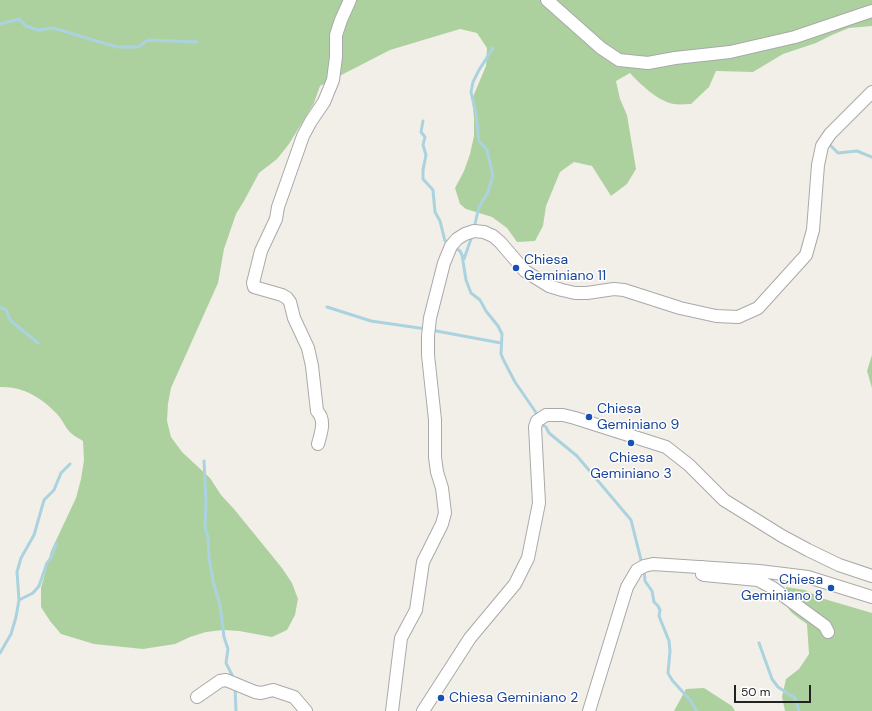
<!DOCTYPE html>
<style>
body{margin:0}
#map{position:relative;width:872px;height:711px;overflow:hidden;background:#f2efe9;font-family:"DM Sans",sans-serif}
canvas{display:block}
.scale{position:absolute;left:734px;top:685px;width:77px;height:18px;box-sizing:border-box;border:2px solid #222;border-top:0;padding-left:5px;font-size:12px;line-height:14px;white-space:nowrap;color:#222;-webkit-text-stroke:3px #fff;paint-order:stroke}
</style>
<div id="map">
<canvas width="872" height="711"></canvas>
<div class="scale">50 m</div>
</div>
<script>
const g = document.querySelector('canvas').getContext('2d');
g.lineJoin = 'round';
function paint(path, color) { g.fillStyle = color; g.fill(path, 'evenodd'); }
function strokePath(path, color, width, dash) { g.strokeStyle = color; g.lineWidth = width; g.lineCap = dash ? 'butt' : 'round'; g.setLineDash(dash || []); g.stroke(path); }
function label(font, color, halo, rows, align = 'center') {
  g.font = font + ' "DM Sans",sans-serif'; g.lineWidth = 3; g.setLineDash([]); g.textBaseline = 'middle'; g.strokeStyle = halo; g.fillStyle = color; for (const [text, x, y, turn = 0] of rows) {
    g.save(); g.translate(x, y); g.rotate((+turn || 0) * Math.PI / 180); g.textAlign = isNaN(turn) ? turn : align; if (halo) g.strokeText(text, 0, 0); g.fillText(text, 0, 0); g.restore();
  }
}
const forest = new Path2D(`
 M0,0H872V26L849,28L832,35L816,43L783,54L753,72L716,71L709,87L691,104C685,104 680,105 674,104C659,102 640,84 630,73L616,81L620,99L627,115L636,169L627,184L611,196L592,166L574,162L560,172L546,206L543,226L535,241L517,242L507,228L492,217L466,209L460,204L455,188L464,171L470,154L474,136V118L472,99L486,66L487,48L477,33L460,29L390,50L320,86L314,103L289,144L277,159L259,173L244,201L236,214L224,249L218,283L171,388L168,404L167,421L171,437L182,452L210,478L221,495L234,509L282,568L292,583L298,599L295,615L287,630L272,637L239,631L223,630L206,632L190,637L175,644L143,649L94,644L61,634L50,621L41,607V588L51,551L76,498L81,479L84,460L83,441C78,438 71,434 68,430C64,425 62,419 57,414C42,398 23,386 0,387Z
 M872,355V388L867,371Z
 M786,587L805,590L821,598L872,613V711H785L782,697L786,679L799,669L809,654L807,624C788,610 786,612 786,587Z
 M704,688L732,706L735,711H674L686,689Z`);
const stream = new Path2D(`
 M0,24L19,19L26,26L38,30L53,28L117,47H138L148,40L197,42
 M423,121L421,132L425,137L423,145L426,155L423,170V179L433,190L435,212L440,221L445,241L450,244
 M830,145L838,153L857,151L872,157
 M474,228L479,207L488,192L493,176L487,150L479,141L476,114L471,92L473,82L479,70L493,48
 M454,247L460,251L462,255L466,280L471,293L480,300L486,311L498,326L502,334L501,354L504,361L515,382L535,411L538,417
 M464,259L472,236
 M0,307L6,310L10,320L38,343
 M327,307L371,321L426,329
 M431,330L501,343
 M539,423L546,427L549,433L577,456L631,520L642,564
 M204,461L206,501L205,528L208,537L209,558L213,581L220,605L224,637L228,649L226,663L234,679
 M644,569L645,581L652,591L654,602L658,606L660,610L659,616L669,641L670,651L668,673L672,680L690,700L697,711
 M19,600L33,593L39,586L47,563L52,556L56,543
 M759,643L772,679L778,687L795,698L799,711
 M0,653L11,634L16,617L19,600L17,572L21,558L34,535L44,500L54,490L61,473L70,464
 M235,687L236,711`);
const street = new Path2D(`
 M547,0L601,48L619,60L648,63L675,58L730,52L795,37L872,11
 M318,444C321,433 326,420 317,411L312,366L308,348L294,318L290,302L287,298L282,295L254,287L253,283L261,251L276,219L278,207L303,136L311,121L324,102L333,80L336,57V35L341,20L350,0
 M703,567L702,574L704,575L758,580L773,588L825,626L828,632
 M197,697L220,681L226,680L255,692L261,693L273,690L294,697L306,711
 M392,711L401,638L416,610L423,562L442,524L445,513L442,488L437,472L435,457V420L428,355V336L430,318L444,263L451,246L457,239L465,234L474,231L484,232L493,236L500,242L525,271L549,286L562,290L575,293H587L614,289L624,290L680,308L716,316L738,317L758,308L806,255L813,230L818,165L822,146L830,134L872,92
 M423,711L470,638L515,584L528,558L539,503L535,427L537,421L546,415H563L575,418L666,447L689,465L724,500L782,536L808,550L839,565L872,576
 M589,711L627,587L637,570L644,566L653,564L759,571L808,577L872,597`);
const markers = [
 [516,268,4,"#1a4fb4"],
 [589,417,4,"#1a4fb4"],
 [631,443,4,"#1a4fb4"],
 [831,588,4,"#1a4fb4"],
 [441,698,4,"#1a4fb4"]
];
const transitNames = [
 ["Chiesa",524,260],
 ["Geminiano 11",524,276],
 ["Chiesa",597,409],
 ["Geminiano 9",597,425],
 ["Chiesa",631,458,"center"],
 ["Geminiano 3",631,474,"center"],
 ["Chiesa",823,580,"right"],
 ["Geminiano 8",823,596,"right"],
 ["Chiesa Geminiano 2",449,698]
];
paint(forest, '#add19e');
strokePath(stream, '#aad3df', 3);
strokePath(street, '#a9a9a9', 14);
strokePath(street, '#fff', 12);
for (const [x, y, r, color] of markers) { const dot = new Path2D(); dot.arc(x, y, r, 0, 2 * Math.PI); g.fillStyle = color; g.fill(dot); strokePath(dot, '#fff', 1.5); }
label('14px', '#164399', '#fff', transitNames, 'left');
</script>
